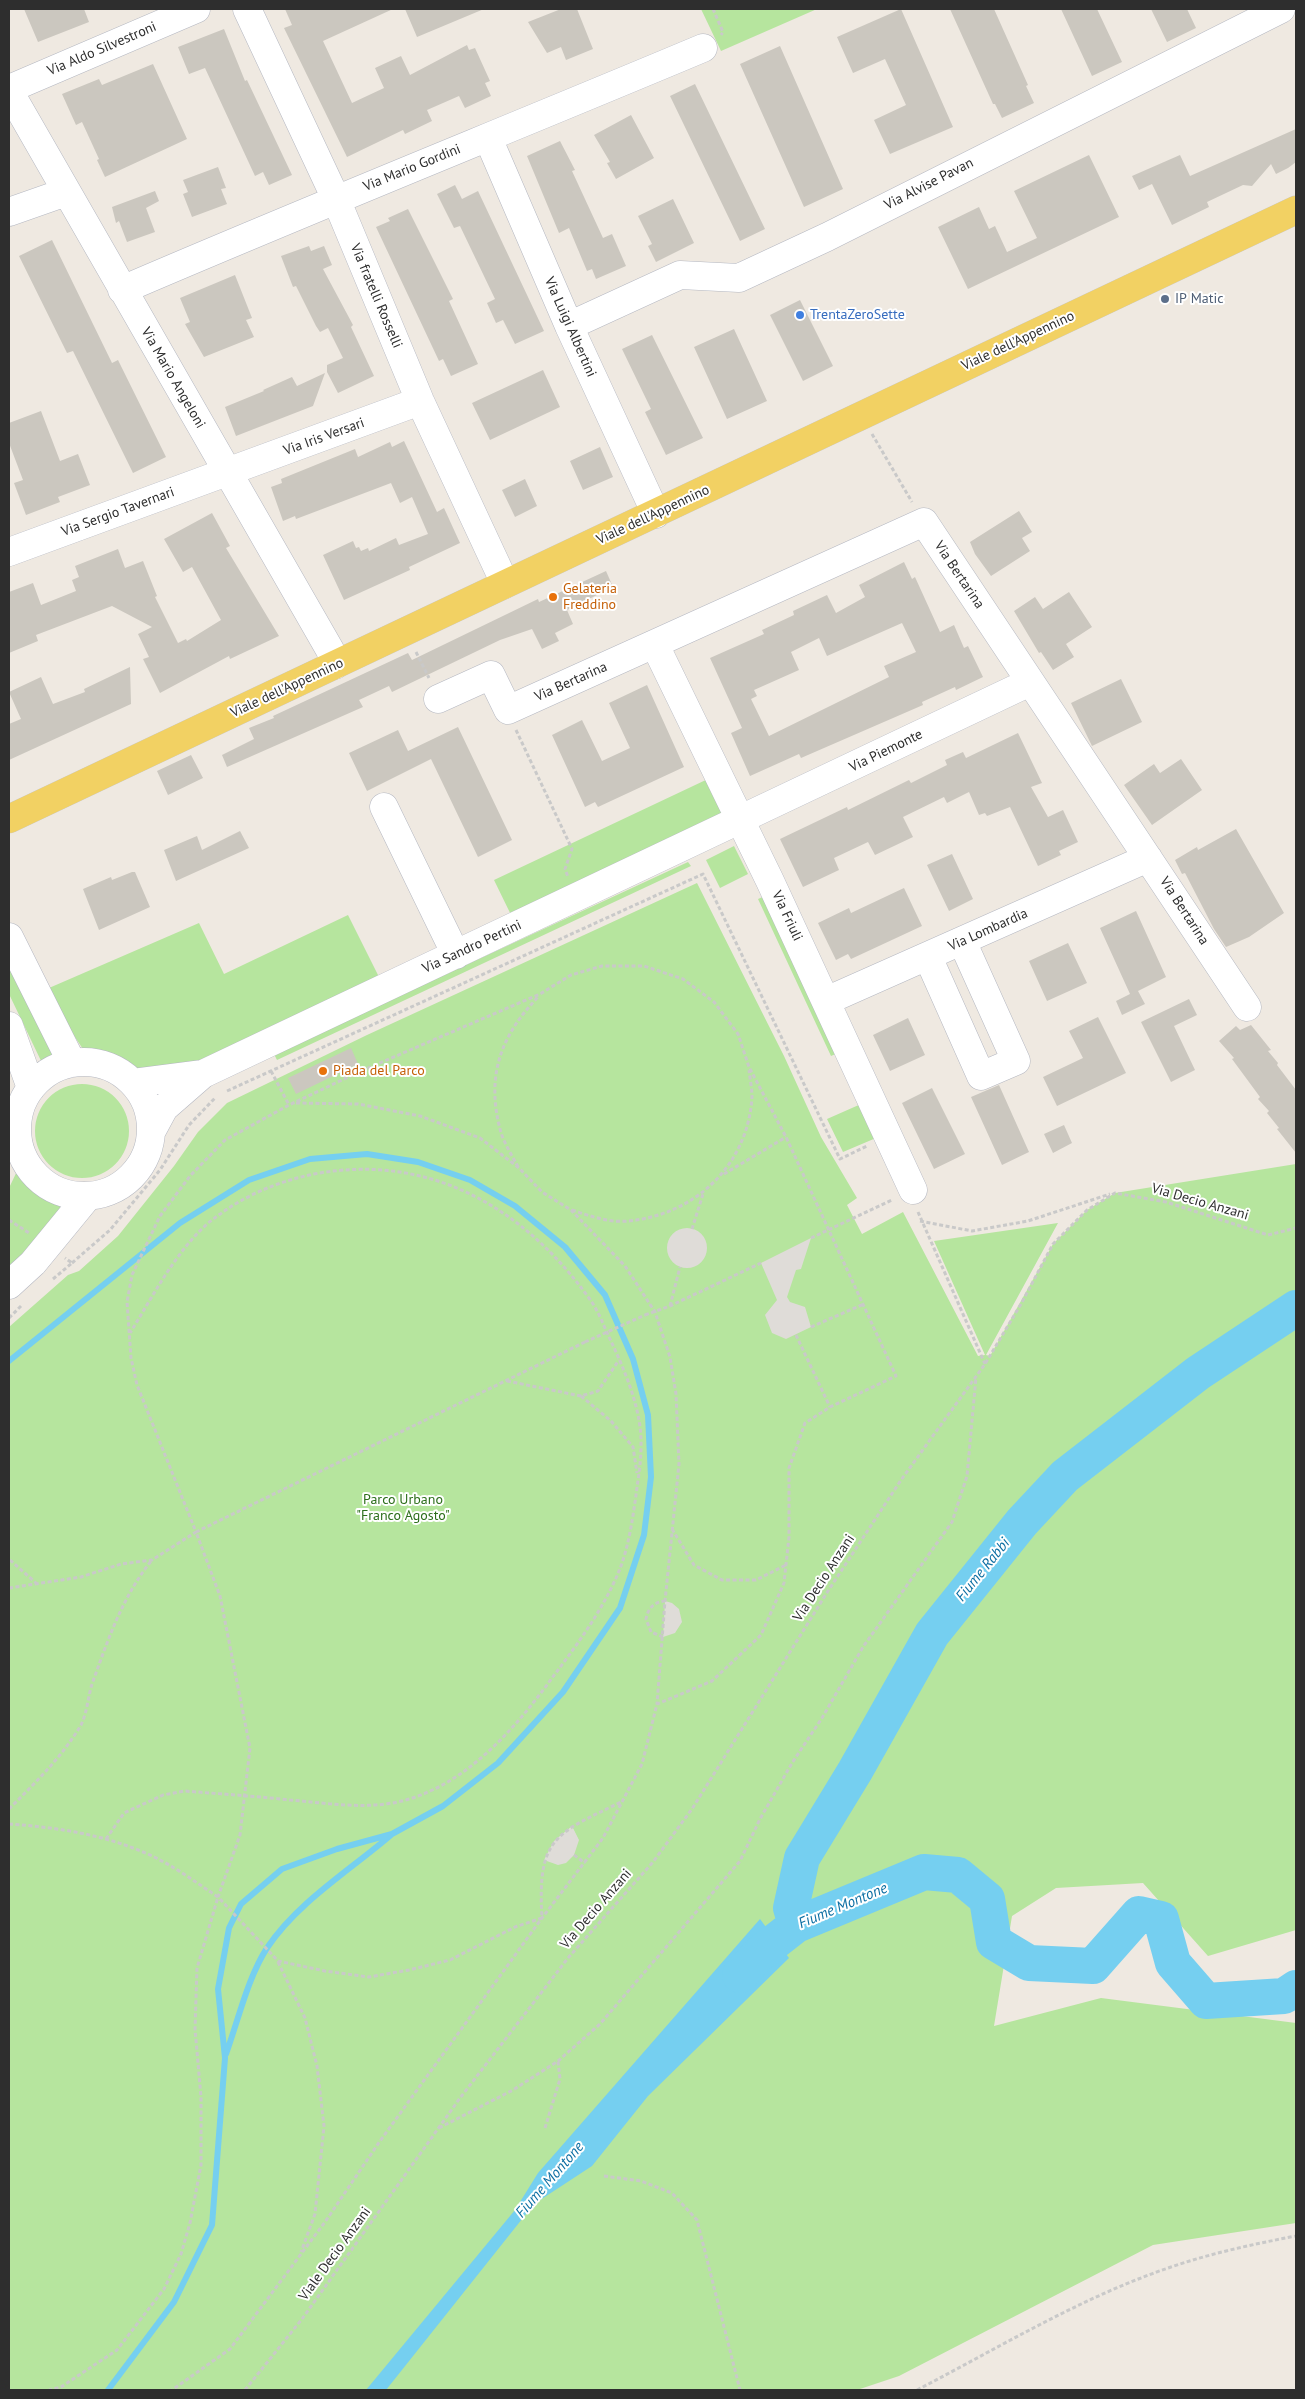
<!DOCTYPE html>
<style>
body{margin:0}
#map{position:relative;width:1305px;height:2399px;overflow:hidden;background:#efe9e1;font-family:"PT Sans",sans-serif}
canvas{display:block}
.frame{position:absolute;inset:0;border:10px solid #2e2e2e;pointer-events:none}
</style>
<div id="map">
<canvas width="1305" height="2399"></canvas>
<div class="frame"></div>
</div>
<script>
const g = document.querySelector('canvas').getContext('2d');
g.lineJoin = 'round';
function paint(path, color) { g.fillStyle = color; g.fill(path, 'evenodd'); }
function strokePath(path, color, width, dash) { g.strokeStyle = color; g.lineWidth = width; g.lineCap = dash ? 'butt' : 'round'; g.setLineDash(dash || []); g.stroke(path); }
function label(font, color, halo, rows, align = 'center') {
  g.font = font + ' "PT Sans",sans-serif'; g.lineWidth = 4; g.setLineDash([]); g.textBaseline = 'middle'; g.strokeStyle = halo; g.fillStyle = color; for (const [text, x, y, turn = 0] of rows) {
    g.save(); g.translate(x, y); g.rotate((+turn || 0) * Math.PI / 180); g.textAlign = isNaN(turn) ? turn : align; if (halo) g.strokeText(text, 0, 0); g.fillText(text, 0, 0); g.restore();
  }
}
const green = new Path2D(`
 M701,9H817L721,51Z
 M710,778L725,810L722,818L513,919L494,880Z
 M734,846L748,874L720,888L706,860Z
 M688,862L691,866L277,1060L274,1054Z
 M697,883L784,1056L821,1137L857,1198L847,1205L862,1234L903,1212L978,1356L985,1355L934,1241L1058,1223L986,1355L990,1356L1053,1244L1087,1210L1115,1193L1296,1164V1930L1208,1956L1143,1883L1056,1888L1012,1916L994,2026L1101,1998L1296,2023V2223L1153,2245L899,2376L857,2390H9V1327L68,1275L79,1271L118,1236L174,1166L198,1132L227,1103L367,1035Z
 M765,896L838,1053L831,1056L758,899Z
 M348,915L379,977L188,1066L141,1072L85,1052L62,1018L49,988L199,923L224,974Z
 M9,961L56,1059L53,1067L47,1068L43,1065L9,994Z
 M35 1131a47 47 0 1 1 94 0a47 47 0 1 1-94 0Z
 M861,1104L876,1138L843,1152L827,1119Z
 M19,1167L50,1195L70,1201L9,1275V1188Z`);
const plaza = new Path2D(`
 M667 1248a20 20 0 1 1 40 0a20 20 0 1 1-40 0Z
 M811,1238L801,1269L796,1270L787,1297L790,1302L805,1307L811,1327L786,1339L772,1333L765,1315L777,1300L761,1263Z
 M665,1601L672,1603L679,1609L682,1622L675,1633L663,1637Z
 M572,1826L579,1840L574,1855L566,1863L558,1865L544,1860L554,1841Z`);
const water = new Path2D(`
 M760,1919L789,1958L648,2096L592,2166L534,2204L386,2390H366L515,2210L538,2173Z`);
const stream = new Path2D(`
 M9,1361L180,1223L249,1180L310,1159L367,1154L418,1162L470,1180L515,1206L565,1247L605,1295L633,1359L648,1415L651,1477L644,1535L620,1608L563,1692L498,1763L443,1806L392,1834L337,1849L282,1869L241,1904L229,1928L218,1989L225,2058L212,2225L174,2302L108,2390
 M226,2054C238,2021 248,1977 267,1948C298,1902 349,1871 391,1835`);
const river = new Path2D(`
 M796,1925L791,1908L802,1858L855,1771L932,1634L1022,1522L1065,1476L1198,1373L1296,1308
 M740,1975L759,1954L796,1925L924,1872L958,1875L987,1899L994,1942L1029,1963L1093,1966L1139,1914L1161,1919L1173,1963L1206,2001L1284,1996L1296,1988`);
const building = new Path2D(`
 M24,9H84L89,22L38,42Z
 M285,9H393L323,41L352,103L384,88L375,68L401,56L410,75L467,45L469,50L475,48L490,81L485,83L491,96L465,108L459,96L427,110L432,121L405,134L403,130L347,157L284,28L292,25Z
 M405,9H484L417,37Z
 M561,9H577L593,49L566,60L561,47L547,53L528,22Z
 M901,9L953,127L890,154L874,120L906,105L885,59L853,73L837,37Z
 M950,9H994L1028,85L1026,86L1034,103L1002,118L995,104H993Z
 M1061,9H1097L1122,62L1092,76Z
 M1151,9H1187L1196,28L1167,42Z
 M224,29L245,81L247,80L292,175L269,185L263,172L255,176L205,68L189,74L178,47Z
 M780,46L843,189L804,207L740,64Z
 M153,64L187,139L105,177L97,160L99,159L82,122L76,125L62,94L99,79L102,85Z
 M695,84L765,229L740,241L670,96Z
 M631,115L654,158L616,179L607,163L610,162L594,135Z
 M1296,129V162L1288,168L1276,174L1271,164L1252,186L1243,185L1207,202L1209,207L1172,225L1152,184L1139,190L1132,176L1180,155L1190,176Z
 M560,141L575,170L572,171L603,238L612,234L626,266L596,279L592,269L587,271L569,228L559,233L527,156Z
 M1089,155L1119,217L968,289L938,227L979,207L989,229L995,226L1007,252L1037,238L1014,191Z
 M218,167L226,188L221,189L227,204L192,217L183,194L188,192L183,180Z
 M455,185L462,199L478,191L544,331L515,344L503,320L496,323L487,303L495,299L460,226L454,228L437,194Z
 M155,191L159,201L146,208L155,232L127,242L119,221L116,223L112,207Z
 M673,199L694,243L656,262L648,246L652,244L638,216Z
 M408,209L453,299L449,301L478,364L451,376L443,359L439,361L376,227L390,221L388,218Z
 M52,240L112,363L118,360L166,457L133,473L73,351L67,353L19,256Z
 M309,246L311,251L324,246L332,265L323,269L353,325L351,327L374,376L338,393L327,372V365L343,358L328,328L320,332L316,326L296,286L293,287L281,256Z
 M235,275L252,318L246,320L254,337L204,357L185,324L190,322L180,298Z
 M800,300L833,366L803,381L770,315Z
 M734,329L767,401L727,419L694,347Z
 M652,335L703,438L666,455L645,412L651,409L622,349Z
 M543,370L560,407L490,440L472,403Z
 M325,373L313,406L236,436L225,407L264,391L263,390L292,377L297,386Z
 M41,411L60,461L78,454L90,485L58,497L60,502L26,515L14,483L23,480L9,443V423Z
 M404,441L437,512L444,508L460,543L409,567L410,570L344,600L323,555L353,541L356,548L359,547L361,551L368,548L369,551L396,538L399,545L428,534L412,497L400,503L391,483L296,519L295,516L283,521L271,487L282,483L281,479L355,449L358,457L390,442L392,447Z
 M600,447L613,477L583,490L570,461Z
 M525,479L537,506L515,517L502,490Z
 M1019,511L1032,532L1022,538L1030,551L991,576L975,554L970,542Z
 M212,513L230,546L226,548L279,636L230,659L229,656L160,693L143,659L149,657L138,634L152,627L112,606L36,635L38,641L9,653V592L33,583L41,605L76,591L72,580L79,577L75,566L118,549L125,568L143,561L157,596L155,597L178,643L186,639L187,641L221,620L192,567L183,572L164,539Z
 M904,562L912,579L915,577L940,632L954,625L964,648L968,646L983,677L956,690L955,687L922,702L923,705L801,758L799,754L750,776L731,733L742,728L710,658L764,634L762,630L794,615L793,611L827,595L836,613L865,597L859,585ZM902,623L916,652L884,666L889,677L769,736L751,699L757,696L754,690L799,670L791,652L819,638L827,656Z
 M606,571L613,587L567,610L573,624L555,633L559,641L542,649L532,629L500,640L392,692L389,686L359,700L363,707L227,767L222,755L254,739L249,728L274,718L273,716L408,653L412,660L538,599L539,602Z
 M1069,592L1092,627L1066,644L1074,657L1053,670L1041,652L1039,653L1014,611L1035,597L1043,609Z
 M130,667L131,704L9,760V724L21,719L9,692L41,677L53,704L85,692L84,689Z
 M1121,679L1142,722L1092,746L1071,703Z
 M647,685L684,767L598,807L595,802L585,807L552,735L582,720L602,761L630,748L609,703Z
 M458,727L512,840L478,857L431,759L367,791L349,753L398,730L408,751Z
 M1018,733L1042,783L1031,787L1048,817L1063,810L1078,842L1059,851L1061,855L1038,866L1010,807L987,816L985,813L979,815L969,792L947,803L944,797L903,817L913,837L875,855L868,842L834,858L839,870L803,887L780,839L847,807L848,810L909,780L911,783L947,765L945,760L963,752L966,758Z
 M191,755L203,778L168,795L157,771Z
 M1181,759L1202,790L1152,825L1124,785L1154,764L1160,773Z
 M1236,829L1284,913L1249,937L1226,947L1214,929L1185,873L1182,874L1175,860L1197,847L1198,850Z
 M240,831L249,848L176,881L164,850L197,836L202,850Z
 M952,854L973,899L949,911L927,865Z
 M132,872H135L150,907L99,930L83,889L111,877L112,880Z
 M904,888L922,926L851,959L848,954L836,960L818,923L849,908L851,913Z
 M1136,911L1166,977L1138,991L1145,1004L1122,1015L1116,1001L1130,994L1100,928Z
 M1068,943L1087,983L1047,1001L1029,961Z
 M1189,999L1197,1015L1174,1026L1195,1070L1171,1082L1141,1022Z
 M1098,1017L1126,1073L1057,1106L1043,1077L1083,1058L1069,1031Z
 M908,1018L925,1055L890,1071L873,1035Z
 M1251,1025L1271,1050L1268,1051L1278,1063L1277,1065L1296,1090V1153L1277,1129L1279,1128L1267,1113L1269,1111L1258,1099L1260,1097L1232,1059L1234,1058L1219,1041L1236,1026L1240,1030Z
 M351,1048L358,1064L296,1094L288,1078Z
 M999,1085L1029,1152L1002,1165L971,1097Z
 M932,1088L965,1154L934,1169L902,1103Z
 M1064,1125L1072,1143L1053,1153L1044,1134Z`);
const path = new Path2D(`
 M713,9L723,32L721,35
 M872,434L912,502
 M416,652L429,678
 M516,730L572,849L565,869L568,877
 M271,1071L289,1105
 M227,1091L703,874L840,1159L867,1146
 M296,1103L358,1104L420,1116L480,1138L519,1168L542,1192L571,1210L625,1266L655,1312L670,1357L676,1394L679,1464L665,1601L657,1704
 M518,1167C512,1155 503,1142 500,1129C486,1075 501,1035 539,996
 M724,1174L786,1137
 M572,1210C590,1216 609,1223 628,1221C695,1215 748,1165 752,1097C752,1089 750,1079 749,1070
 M918,1212L985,1364
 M9,1220L29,1233
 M920,1221L972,1231L1028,1221L1110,1194
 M692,1229L703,1194
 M811,1238L892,1200
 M72,1263L110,1230L160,1170L189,1125L215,1098
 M53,1279L72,1263L65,1258
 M670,1306L680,1267
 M645,1315L670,1306L761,1263
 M9,1318L21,1306
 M811,1327L864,1304
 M796,1335L830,1407
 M585,1342L196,1532L220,1596L250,1748L240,1835L218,1897L278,1961L325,1971L369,1977L409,1970L450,1960L515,1927L542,1918C537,1836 556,1834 623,1801
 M507,1381L581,1396L598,1391L619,1360
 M581,1396L611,1421L633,1447L637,1473
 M672,1529L694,1565L722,1580H756L786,1565
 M10,1560L36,1583
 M9,1588L81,1577L121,1564L152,1560L196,1532L137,1385L131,1358L127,1302L132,1275L160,1216L190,1176L225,1140L289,1105L359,1072L540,994L571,975L602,966H644L683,979L714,1002L738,1034L749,1067L786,1137L896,1376L830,1407L805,1423L789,1468V1537L784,1583L761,1635L712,1681L657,1704L642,1764L603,1838L542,1918L380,2141L325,2222L230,2349L172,2390
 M663,1637L651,1632L646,1619C648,1608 654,1602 665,1601
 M9,1809C35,1783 62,1757 81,1725C87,1713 88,1697 92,1684C108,1640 122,1597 152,1560
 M9,1824C54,1827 101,1834 143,1852C170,1863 194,1881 218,1897L197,1968L195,2029L201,2097V2165L190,2223L181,2254L164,2289L117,2350L61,2387L49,2390
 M106,1839L124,1813L163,1795L185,1791C220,1794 255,1796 290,1800C327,1803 365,1810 402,1801C466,1785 515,1729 552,1678C576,1646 600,1614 616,1578C628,1552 632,1523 636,1495C638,1479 641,1463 641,1446C642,1410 625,1371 610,1339C604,1327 599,1312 591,1301C526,1209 430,1152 314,1174C276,1182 243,1196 212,1220C178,1247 153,1296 130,1333
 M574,1855L585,1863
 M278,1962L305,2018L317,2066L324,2126L315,2214L301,2252
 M439,2128L513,2090L558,2061L600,2024L740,1861L760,1819L792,1763L822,1718L863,1647L952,1522L967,1476L976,1377
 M545,2128L560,2079L558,2061
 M604,2176L641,2181L672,2193L697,2220L740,2390
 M245,2390L302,2319L460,2098L568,1958L653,1862L692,1809L828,1591L901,1480L985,1364L1021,1304L1053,1244L1087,1210L1115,1193L1166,1202L1268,1235L1296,1228
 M917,2390C1000,2347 1082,2297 1171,2267C1212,2253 1254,2244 1296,2236`);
const minor = new Path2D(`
 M247,9L336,199L420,401L501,575L503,585
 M9,89L196,9
 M9,91L330,650L335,665
 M488,138L569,326L656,514
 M9,212L66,192
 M122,290C315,207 510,129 703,48
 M569,326L680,275L739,278L827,237L1281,9
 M9,552L420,401
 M655,645L770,881L913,1190
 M438,699L491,675L508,710L924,522L1247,1007
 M384,807L456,955
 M9,937L72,1063
 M928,957L981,1076L1016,1061L962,941
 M826,1001L1148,858
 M9,1026L31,1088
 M17 1129a67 67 0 1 1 134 0a67 67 0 1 1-134 0Z
 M133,1083L203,1074
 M151,1132L164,1108L203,1074L1030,682
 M9,1285L33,1263L88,1196`);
const major = new Path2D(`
 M9,819L1296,210`);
const pathBridge = new Path2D(`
 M585,1342L645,1315`);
const markers = [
 [1165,299,5,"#5c6f8a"],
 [800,315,5,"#3f7fe0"],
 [553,597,5,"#e8710a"],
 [323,1071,5,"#e8710a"]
];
const streetNames = [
 ["Via Aldo Silvestroni",102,49,-23],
 ["Via Mario Gordini",412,168,-22],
 ["Via Alvise Pavan",929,184,-27],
 ["Via fratelli Rosselli",376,296,67],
 ["Via Luigi Albertini",570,327,66],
 ["Viale dell'Appennino",1018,341,-25],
 ["Via Mario Angeloni",173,378,60],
 ["Via Iris Versari",324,437,-20],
 ["Via Sergio Tavernari",118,512,-20],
 ["Viale dell'Appennino",653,515,-25],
 ["Via Bertarina",959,575,56],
 ["Via Bertarina",571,682,-24],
 ["Viale dell'Appennino",287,688,-25],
 ["Via Piemonte",886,751,-26],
 ["Via Bertarina",1184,911,57],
 ["Via Friuli",787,916,65],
 ["Via Lombardia",988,930,-24],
 ["Via Sandro Pertini",472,947,-25],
 ["Via Decio Anzani",1200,1202,16],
 ["Via Decio Anzani",824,1578,-57],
 ["Via Decio Anzani",596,1909,-49],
 ["Viale Decio Anzani",335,2254,-54]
];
const serviceNames = [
 ["IP Matic",1175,299]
];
const shopNames = [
 ["TrentaZeroSette",810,315]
];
const foodNames = [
 ["Gelateria",563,589],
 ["Freddino",563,605],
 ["Piada del Parco",333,1071]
];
const parkNames = [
 ["Parco Urbano",403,1500],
 ["\"Franco Agosto\"",403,1516]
];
const waterNames = [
 ["Fiume Rabbi",983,1570,-51],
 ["Fiume Montone",843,1906,-23],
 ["Fiume Montone",550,2180,-49]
];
paint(green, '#b6e59e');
paint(plaza, '#dfdcd8');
paint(water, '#75cff0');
strokePath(stream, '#75cff0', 6);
strokePath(river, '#75cff0', 36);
paint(building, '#cbc7bf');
strokePath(minor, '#b4b7c1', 29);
strokePath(major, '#c9c9c9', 29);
strokePath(path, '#c9c9c9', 3, [4, 2.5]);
strokePath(minor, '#fff', 28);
strokePath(major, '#f2d163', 28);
strokePath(pathBridge, '#c9c9c9', 3, [4, 2.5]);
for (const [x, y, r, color] of markers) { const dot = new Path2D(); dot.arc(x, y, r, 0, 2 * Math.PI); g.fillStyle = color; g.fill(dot); strokePath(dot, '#fff', 2); }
label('14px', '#2e2e2e', '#fff', streetNames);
label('14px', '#4e5e75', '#fff', serviceNames, 'left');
label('14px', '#366cbe', '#fff', shopNames, 'left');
label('14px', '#c56008', '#fff', foodNames, 'left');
label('14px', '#2c6e1b', '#fff', parkNames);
label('italic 15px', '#0d6fa3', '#fff', waterNames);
</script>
